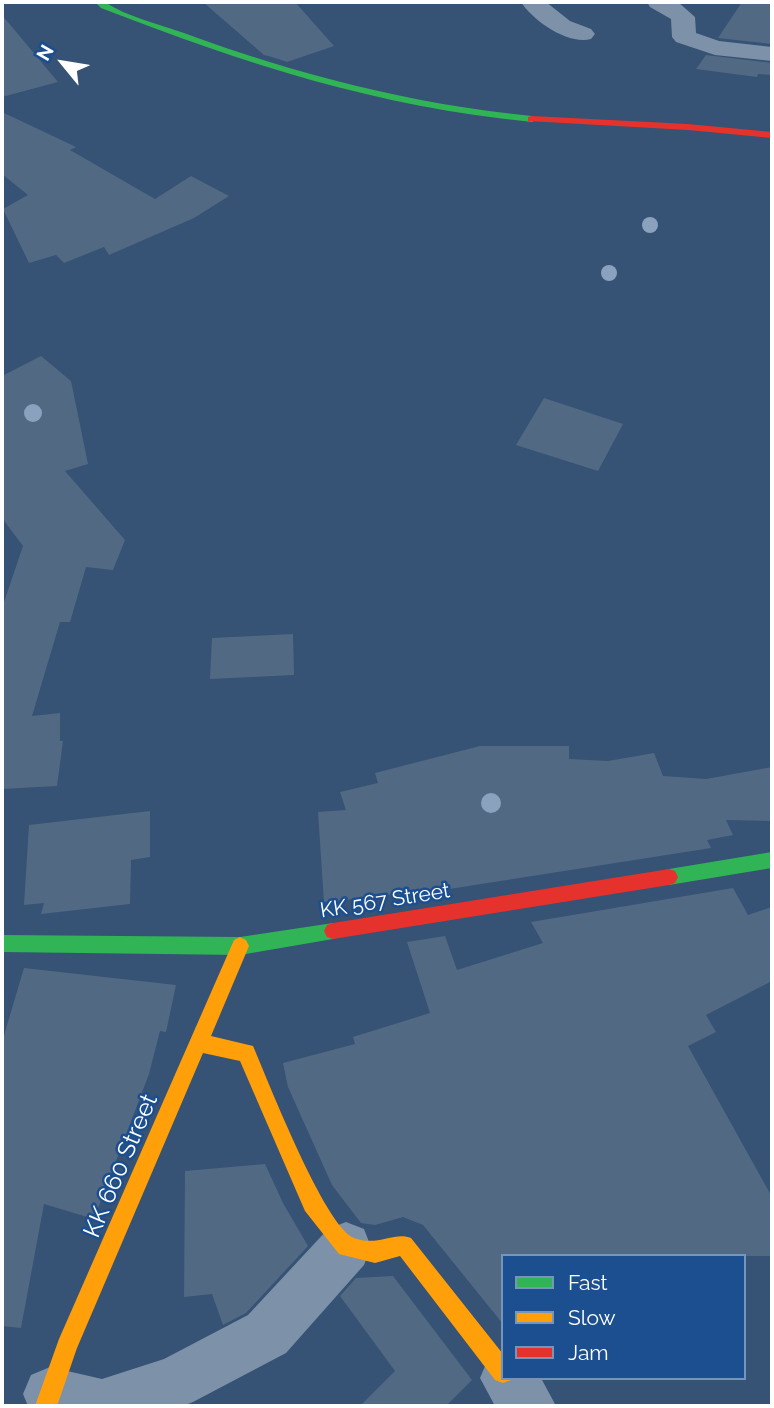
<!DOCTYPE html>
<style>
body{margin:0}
#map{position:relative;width:774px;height:1408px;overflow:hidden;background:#365274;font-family:Raleway,sans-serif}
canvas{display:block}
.frame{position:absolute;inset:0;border:4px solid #fff;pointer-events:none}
.legend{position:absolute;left:501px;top:1254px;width:245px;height:126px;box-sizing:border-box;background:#1b4f8f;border:2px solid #7695bc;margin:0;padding:9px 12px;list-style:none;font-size:21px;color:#fff}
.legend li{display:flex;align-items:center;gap:14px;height:35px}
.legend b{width:35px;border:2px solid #7695bc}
.north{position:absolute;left:28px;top:28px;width:70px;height:70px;-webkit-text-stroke:5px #1b4f8f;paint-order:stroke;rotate:300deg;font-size:19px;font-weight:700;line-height:28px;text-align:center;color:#fff}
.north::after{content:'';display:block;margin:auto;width:24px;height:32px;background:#fff;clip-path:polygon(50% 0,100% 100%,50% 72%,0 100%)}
</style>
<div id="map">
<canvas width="774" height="1408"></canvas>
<div class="frame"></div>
<ul class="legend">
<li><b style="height:9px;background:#30b455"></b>Fast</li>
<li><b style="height:9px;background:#ff9f0a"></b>Slow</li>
<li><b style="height:9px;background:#e5322d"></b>Jam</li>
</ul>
<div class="north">N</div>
</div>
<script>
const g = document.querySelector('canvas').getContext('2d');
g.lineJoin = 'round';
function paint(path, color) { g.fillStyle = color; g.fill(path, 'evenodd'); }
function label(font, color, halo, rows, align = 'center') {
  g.font = font + ' Raleway,sans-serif'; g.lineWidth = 5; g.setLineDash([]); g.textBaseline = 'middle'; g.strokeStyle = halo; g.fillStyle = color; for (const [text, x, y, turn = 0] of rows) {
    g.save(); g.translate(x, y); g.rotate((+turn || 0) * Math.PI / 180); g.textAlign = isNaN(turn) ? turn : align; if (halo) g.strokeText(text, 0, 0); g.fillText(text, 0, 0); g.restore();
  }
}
const building = new Path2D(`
 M203,2H295L334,46L287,62L272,57L264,55Z
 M742,2H772V44L718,38Z
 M2,15L58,82L2,97Z
 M706,55L772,63V75L758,74L757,77L696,69Z
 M2,112L76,147L70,150L155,199L191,176L229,196L194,218L109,255L104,247L64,263L56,255L29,263L3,209L28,195L2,174Z
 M41,356L71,381L88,464L65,471L125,540L113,570L86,567L70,622H60L32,716L60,713V741H63L57,786L2,789V608L23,546L2,518V376Z
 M544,398L623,424L598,471L516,445Z
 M293,634L294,675L210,679L212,638Z
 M480,746H569V759L608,761L654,753L663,776L706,779L772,767V821L726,820L733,835L707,840L711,848L392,898V895L324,902L318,812L346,810L340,792L378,783L375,773Z
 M150,811V857L131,860L130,904L41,914L44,903L24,905L29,825Z
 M733,888L748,915L772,907V981L706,1015L716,1032L688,1046L772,1197V1256H503V1324L423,1225L403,1217L375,1225L361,1223L332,1185L288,1087L283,1063L355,1044L353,1037L430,1013L407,942L445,936L457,970L543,943L531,922Z
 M24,968L176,985L166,1032L160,1031L149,1074L94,1219L44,1204L21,1328L2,1326V1042Z
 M265,1164L283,1203L308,1246L246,1313L223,1325L212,1294L184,1297L185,1171Z
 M393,1276L472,1380L446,1406H360L395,1371L340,1296L356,1278Z`);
const street = new Path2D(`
 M521,2H546L570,21L591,29L595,34L591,39C568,45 533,21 521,2Z
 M647,2H678L695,17L696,33L719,41L772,47V61L715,55L676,42L672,37L671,19L650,7Z
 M346,1222L364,1229L371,1247L364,1265L286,1353L193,1402L183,1406H28L23,1394L31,1375L50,1367L102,1379L164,1359L248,1315L328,1229Z
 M503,1353V1378H541L556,1406H495L480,1378L488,1359Z`);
const fast = new Path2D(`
 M95,2H105C125,16 161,25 184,33C298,75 412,104 532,116L537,119L532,122C378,107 245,64 101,8Z
 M772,852V868L669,885L663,883L660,877L663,871L669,869Z
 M333,923L339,925L342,931L339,937L333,939L240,955L2,952V935L240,937Z`);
const slow = new Path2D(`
 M240,937L246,940L249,946L211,1036L253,1046C268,1081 325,1227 354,1238C377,1247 395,1231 411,1238L503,1354V1378L511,1380L503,1383L495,1380L400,1256L375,1263L339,1254L305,1211L240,1061L203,1053L77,1348L57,1406H35L59,1339L234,940Z`);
const jam = new Path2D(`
 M532,116L688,124L772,132V138L688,130L528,121V117Z
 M669,869L675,871L678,877L675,883L669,885L333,939L327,937L324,931L327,925L333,923Z`);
const trees = [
 [650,225,8],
 [609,273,8],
 [33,413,9],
 [491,803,10]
];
const streetNames = [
 ["KK 567 Street",385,901,-9]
];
const nearStreetnames = [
 ["KK 660 Street",121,1166,-67]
];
paint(building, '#526984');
paint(street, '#7d92a8');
paint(fast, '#30b455');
paint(slow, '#ff9f0a');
paint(jam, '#e5322d');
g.fillStyle = '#8aa2be';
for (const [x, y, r] of trees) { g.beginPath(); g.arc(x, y, r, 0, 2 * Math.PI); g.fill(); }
label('21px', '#fff', '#1b4f8f', streetNames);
label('24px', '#fff', '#1b4f8f', nearStreetnames);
</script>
